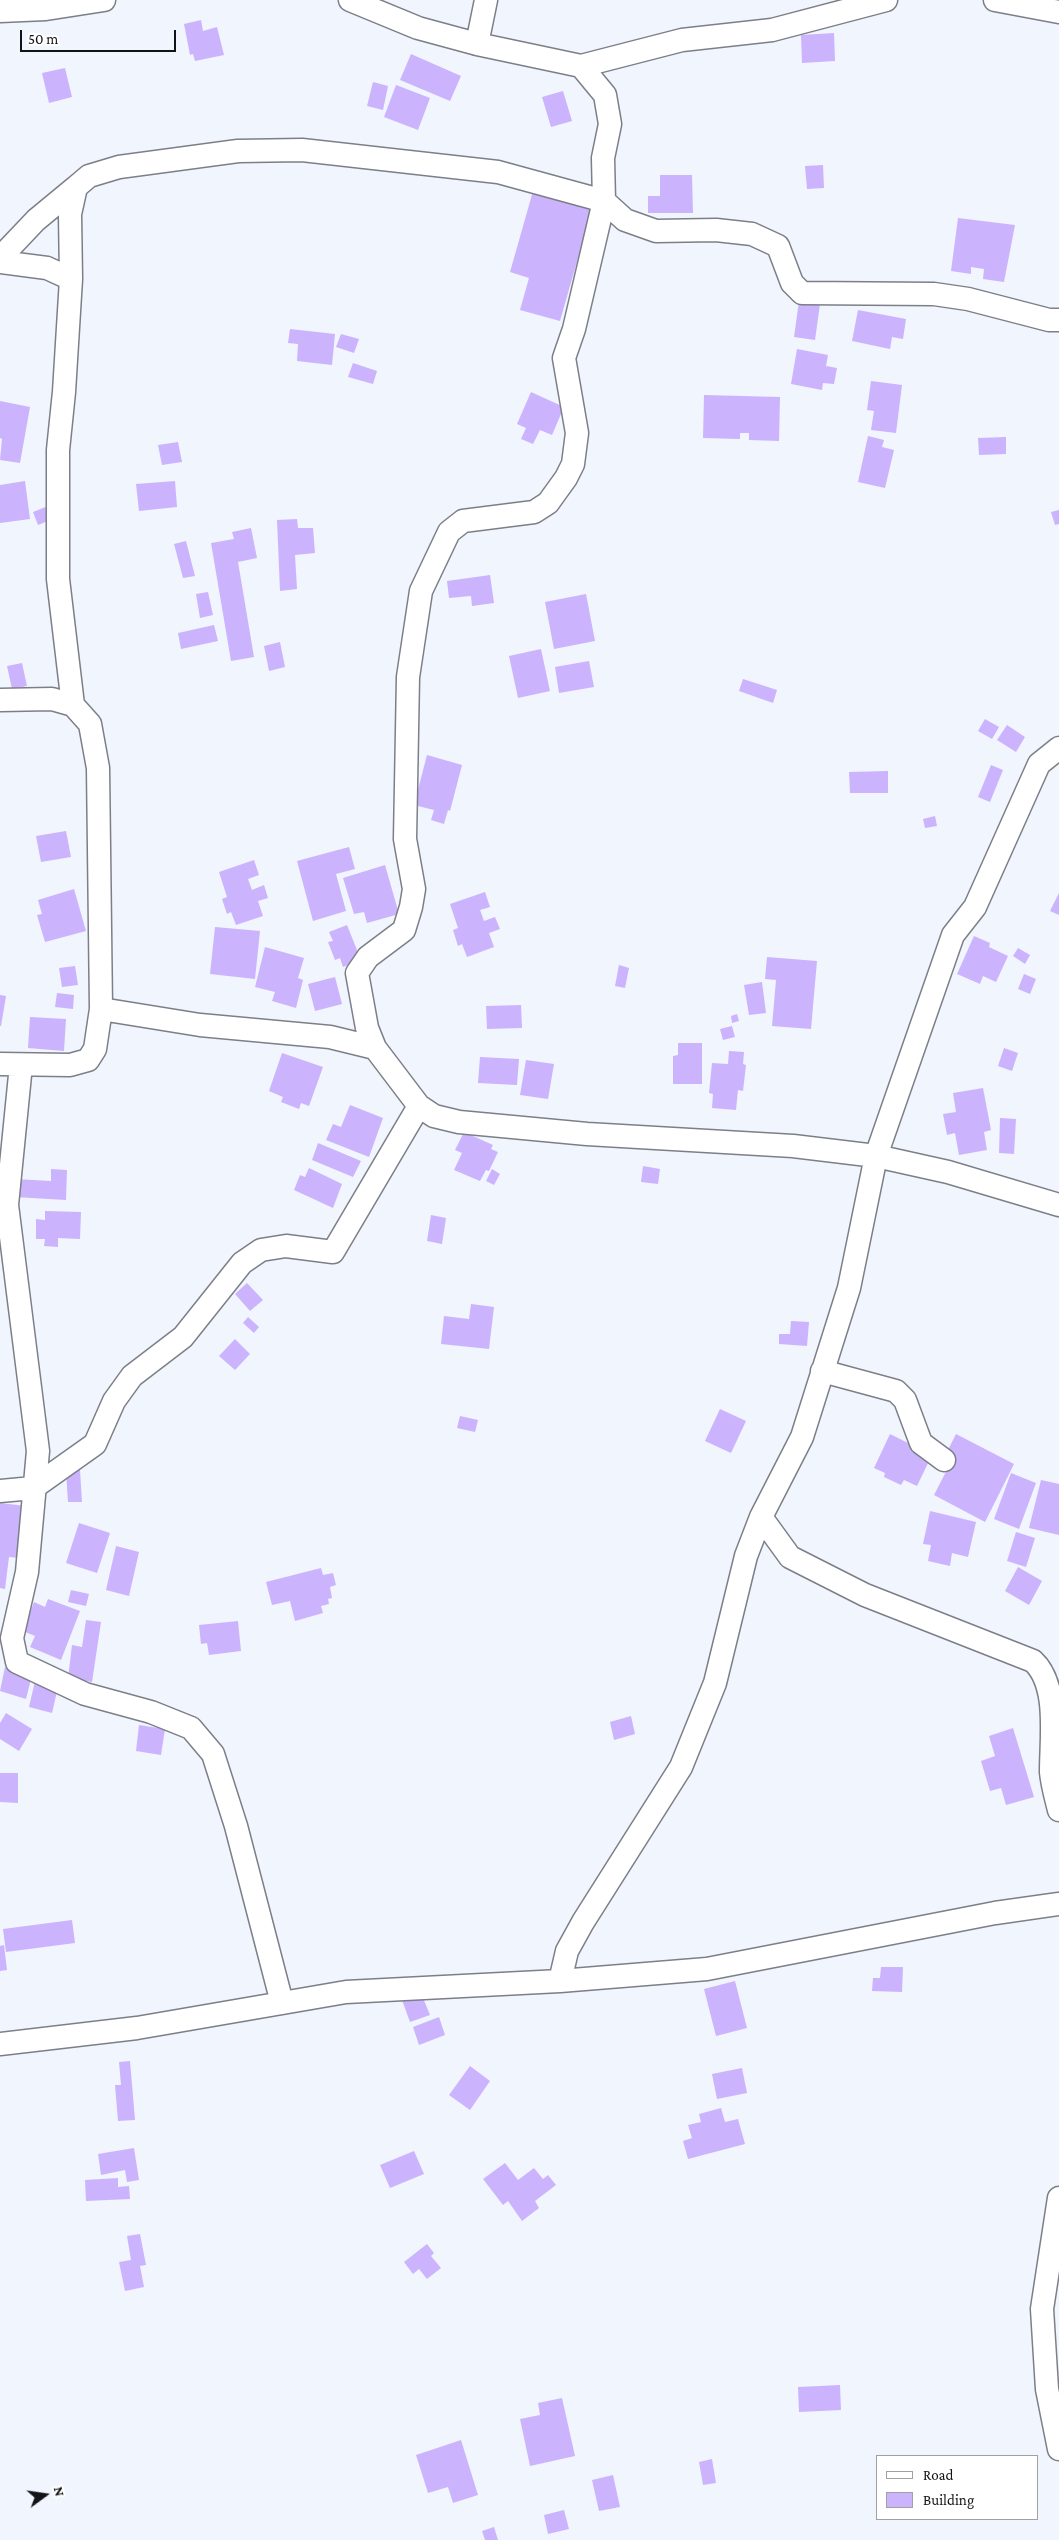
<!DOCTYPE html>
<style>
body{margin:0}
#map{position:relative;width:1059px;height:2540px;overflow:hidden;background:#f1f5fd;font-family:"Crimson Pro",serif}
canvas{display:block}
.legend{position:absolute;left:876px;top:2455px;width:162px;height:65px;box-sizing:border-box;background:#fff;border:1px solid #a0a1a2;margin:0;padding:6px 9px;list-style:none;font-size:15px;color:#121316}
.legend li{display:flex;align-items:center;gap:10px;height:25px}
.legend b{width:25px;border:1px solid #a0a1a2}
.north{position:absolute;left:20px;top:2470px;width:50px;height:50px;-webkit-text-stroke:4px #fff;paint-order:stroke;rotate:76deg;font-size:14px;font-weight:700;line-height:20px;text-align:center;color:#121316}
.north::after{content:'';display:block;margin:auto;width:18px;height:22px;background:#121316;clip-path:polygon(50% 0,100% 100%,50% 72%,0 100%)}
.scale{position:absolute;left:20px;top:30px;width:156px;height:22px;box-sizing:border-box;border:2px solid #121316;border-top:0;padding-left:6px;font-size:15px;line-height:18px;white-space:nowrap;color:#121316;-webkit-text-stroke:4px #fff;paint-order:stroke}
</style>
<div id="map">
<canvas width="1059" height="2540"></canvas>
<ul class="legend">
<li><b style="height:6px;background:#fff"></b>Road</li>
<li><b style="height:14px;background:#ccb3fe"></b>Building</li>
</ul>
<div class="north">N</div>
<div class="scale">50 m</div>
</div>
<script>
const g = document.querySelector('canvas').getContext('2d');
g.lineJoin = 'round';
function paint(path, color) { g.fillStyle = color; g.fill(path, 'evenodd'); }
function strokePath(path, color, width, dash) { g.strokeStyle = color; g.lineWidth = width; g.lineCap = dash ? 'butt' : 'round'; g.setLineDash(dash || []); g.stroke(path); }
const building = new Path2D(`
 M201,20L203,31L217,27L224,55L195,61L193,54L190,55L184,24Z
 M834,33L835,61L802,63L801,35Z
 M411,54L461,76L450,101L400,80Z
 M65,68L72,97L49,103L42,73Z
 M373,82L388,86L383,110L367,106Z
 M396,85L430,98L418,130L384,117Z
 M563,91L572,121L551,127L542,97Z
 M823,165L824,188L807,189L805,166Z
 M660,175H692L693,213H648V196H660Z
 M533,191L592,209L560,321L520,310L529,278L510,272Z
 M958,218L1015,225L1004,282L983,279L984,269L971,267V274L951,271Z
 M799,301L820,304L815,340L794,337Z
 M858,310L906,319L903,339L892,337L890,349L852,341Z
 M290,329L335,334L332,365L297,361L298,344L288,343Z
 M341,334L359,339L354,353L336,347Z
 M797,349L828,355L826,366L837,368L834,384L823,383L822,390L791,384Z
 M353,363L377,371L373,384L348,377Z
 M871,381L902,385L896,433L871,430L874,411L867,410Z
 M531,392L564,407L552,435L540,430L533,444L521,439L526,428L517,424Z
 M704,395L780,397L779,441L749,440V433H740V439L703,438Z
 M0,401L30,407L20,463L0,460L2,439L0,438Z
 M868,436L884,440L882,447L894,450L885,488L858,482Z
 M1006,437V454L979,455L978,438Z
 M178,442L182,462L162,465L158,445Z
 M25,481L30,519L0,523V485Z
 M175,481L177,507L139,511L136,484Z
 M48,506L53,519L38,525L33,512Z
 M1059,510V524L1055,525L1051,512Z
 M297,519L298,528H313L315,553L295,555L297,589L280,591L277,520Z
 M251,528L257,558L238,562L254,657L231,661L211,543L234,539L232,532Z
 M186,541L195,576L183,578L174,544Z
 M490,575L494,603L472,606L471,596L449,598L447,581Z
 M208,592L213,615L200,618L196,594Z
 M586,594L595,641L554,649L545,602Z
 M214,625L218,641L181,649L178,633Z
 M280,642L285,667L269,671L264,646Z
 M541,649L550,691L518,698L509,656Z
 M589,661L594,687L559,693L555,667Z
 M22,663L27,686L12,689L7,666Z
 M743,679L777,690L773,703L739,691Z
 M985,719L999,727L992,739L978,731Z
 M1007,725L1025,737L1016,752L997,740Z
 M427,755L462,765L450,811L448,810L444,824L431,820L434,810L414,805Z
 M991,765L1003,770L990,802L978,797Z
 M888,771V793H850L849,772Z
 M935,816L937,826L925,828L923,819Z
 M66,831L71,857L41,862L36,836Z
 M349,847L355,869L336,874L346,911L313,921L297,861Z
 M254,860L259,875L248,879L252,890L264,885L268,898L258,901L263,916L236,925L231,912L227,914L222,899L227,897L219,872Z
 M385,865L399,914L367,923L364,912L354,914L343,878Z
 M74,889L86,931L45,942L37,915L42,914L38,900Z
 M485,892L490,907L480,910L484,921L495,917L500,929L489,933L494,947L467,957L462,944L458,946L453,930L458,928L450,904Z
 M1059,893V915L1050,911Z
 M347,925L361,960L343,967L340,958L335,960L328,942L333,941L329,932Z
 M215,927L260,931L255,979L210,974Z
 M974,936L990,943L989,947L1008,956L996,982L983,976L980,984L957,974Z
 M265,947L304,958L298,978L303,980L296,1008L272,1001L275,992L255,987Z
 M1018,948L1030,955L1025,964L1013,956Z
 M767,957L817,961L811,1029L772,1026L776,980L765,979Z
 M619,965L629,968L625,988L615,986Z
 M75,966L78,985L62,987L59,968Z
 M1024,974L1036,979L1030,994L1018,989Z
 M335,977L342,1004L315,1011L308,984Z
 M762,982L766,1013L749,1015L744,985Z
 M57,993L74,995L73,1009L55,1007Z
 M0,995L6,996L1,1026H0Z
 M521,1005L522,1028L487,1029L486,1006Z
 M737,1014L739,1021L732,1023L731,1016Z
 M30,1017L66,1019L64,1051L28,1048Z
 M732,1026L735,1037L723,1040L720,1029Z
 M678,1043H702V1084H673V1056L678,1055Z
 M1004,1048L1018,1053L1012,1071L998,1066Z
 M729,1051L744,1052L743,1064L746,1065L743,1091L738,1090L736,1110L712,1108L713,1094L709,1093L712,1063L728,1064Z
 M282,1053L323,1067L309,1106L301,1103L299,1109L281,1102L283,1097L269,1091Z
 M480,1057L519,1059L517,1085L478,1083Z
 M526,1060L554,1064L548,1099L520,1095Z
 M983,1088L991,1130L984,1132L987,1150L959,1155L955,1133L947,1135L943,1114L956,1112L953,1093Z
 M350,1105L383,1118L369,1157L326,1140L333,1124L341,1127Z
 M1000,1118L1016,1119L1014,1154L999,1153Z
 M464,1132L493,1145L491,1149L498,1152L489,1171L486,1170L480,1181L454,1170L462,1153L455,1150Z
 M318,1143L361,1161L353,1177L312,1160Z
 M643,1166L660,1169L658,1184L641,1182Z
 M309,1168L342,1184L333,1208L294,1190L300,1175L305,1177Z
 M51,1169L67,1170L66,1200L14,1197L15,1179L51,1181Z
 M492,1169L500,1174L494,1185L486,1181Z
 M45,1211L81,1212L80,1239L58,1238V1247L44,1246L45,1239H36V1219L45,1220Z
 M431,1215L446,1218L442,1244L427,1241Z
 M247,1283L263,1300L250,1311L235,1294Z
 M471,1304L494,1307L489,1349L441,1344L444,1316L469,1319Z
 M248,1317L259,1327L254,1333L243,1323Z
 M791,1321L809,1322L807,1346L779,1344V1334H790Z
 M235,1339L250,1354L235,1370L219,1356Z
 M720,1409L746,1421L731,1453L705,1441Z
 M460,1416L478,1420L475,1432L457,1428Z
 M890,1434L932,1455L917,1486L904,1480L901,1485L884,1477L885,1473L874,1468Z
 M956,1434L1014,1464L985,1522L934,1495L954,1456L947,1452Z
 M80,1470L82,1502H68L66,1471Z
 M1011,1473L1036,1483L1019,1529L994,1519Z
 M1041,1480L1059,1484V1535L1029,1528Z
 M0,1503L26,1506L20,1558L9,1557L5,1589L0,1588Z
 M930,1511L976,1522L968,1557L952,1553L950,1566L928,1561L931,1545L923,1544Z
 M79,1523L110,1533L97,1573L66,1563Z
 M1016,1532L1035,1538L1026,1567L1007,1561Z
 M116,1546L139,1552L129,1596L106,1590Z
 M1018,1567L1042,1581L1029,1605L1005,1591Z
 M321,1568L323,1575L333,1573L336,1585L330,1587L332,1598L328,1599L329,1604L321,1606L323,1613L295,1621L290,1601L272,1605L266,1582Z
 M71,1590L89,1594L86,1606L68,1602Z
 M48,1599L80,1611L61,1660L30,1647L35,1636L23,1631L34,1602L45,1607Z
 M86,1620L101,1622L92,1682L68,1678L72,1645L82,1647Z
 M238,1621L241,1651L209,1655L207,1643L201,1644L199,1625Z
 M5,1667L32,1675L26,1699L0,1691Z
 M35,1681L58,1687L52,1713L29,1707Z
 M6,1713L32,1729L19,1751L0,1739V1723Z
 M631,1716L635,1734L614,1740L610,1722Z
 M139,1725L165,1729L161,1755L136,1751Z
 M1013,1728L1034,1797L1006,1805L1001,1788L990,1791L981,1761L995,1756L989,1736Z
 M0,1773H18V1803L0,1802Z
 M72,1920L75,1943L6,1952L3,1929Z
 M4,1945L7,1970L0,1971V1946Z
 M881,1967H903L902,1992L872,1991L873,1978H880Z
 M735,1981L747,2028L716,2036L704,1989Z
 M421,1993L430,2015L410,2022L402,2000Z
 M439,2017L445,2035L419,2045L413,2027Z
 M130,2061L135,2120L118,2121L115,2085H121L119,2062Z
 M470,2066L490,2081L470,2110L449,2095Z
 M742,2068L747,2093L717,2099L712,2074Z
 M721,2108L725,2122L738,2119L745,2144L688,2159L683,2141L692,2138L688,2125L701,2122L699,2114Z
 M134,2148L139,2180L127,2182L125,2170L101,2175L98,2154Z
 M414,2151L424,2174L390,2188L380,2165Z
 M505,2163L518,2180L534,2168L543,2179L548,2175L556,2185L535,2201L539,2208L522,2221L508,2201L503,2205L483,2179Z
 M118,2178V2187L129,2186L130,2199L86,2201L85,2180Z
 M140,2234L146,2265L140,2266L144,2287L125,2291L119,2262L131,2260L127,2236Z
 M427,2244L434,2253L431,2256L441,2268L427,2279L419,2269L413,2274L404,2262Z
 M840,2385L841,2410L799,2412L798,2387Z
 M562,2398L575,2456L530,2466L520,2419L540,2415L538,2403Z
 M461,2440L478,2495L453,2503L448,2487L428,2493L416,2455Z
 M712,2459L716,2483L703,2485L699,2462Z
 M613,2475L620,2507L599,2511L592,2480Z
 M564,2510L569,2529L548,2534L544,2515Z
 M494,2527L498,2540H485L482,2531Z`);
const minor = new Path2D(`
 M350,0L418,28L477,44L581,66L605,95L610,124L603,158L604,201L574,329L564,358L577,433L573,464L566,478L548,503L534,512L463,521L449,532L421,591L408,677L405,839L414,889L411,907L404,930L368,957L357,973L367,1028L375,1048L419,1106L434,1116L459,1122L587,1134L793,1146L876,1156L948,1172L1059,1205
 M995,0L1059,12
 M0,11L46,9L104,0
 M477,44L486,0
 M581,66L682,40L772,30L886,0
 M0,258L36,220L76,187
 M0,262L47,268L71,279
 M0,700L52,699L73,705L90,724L98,768L101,1009L95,1049L88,1060L70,1065L0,1064
 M73,705L58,579V450L64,392L71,279L70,214L76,187L89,176L119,167L238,151L302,150L498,172L604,201L625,220L656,231L716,230L752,234L778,246L792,283L802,293L934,294L968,299L1049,320H1059
 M101,1009L200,1025L330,1037L375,1048
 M21,1065L7,1205L38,1451L27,1572L12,1638L17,1662L85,1694L151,1712L191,1728L213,1754L236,1826L282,2003
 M822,1371L896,1391L905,1400L921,1443L944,1460
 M0,1491L33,1488L95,1444L114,1401L132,1376L183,1337L242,1263L261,1250L286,1246L333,1252L419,1106
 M761,1517L790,1557L865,1595L1033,1661C1059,1685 1051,1737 1051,1772C1052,1784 1056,1798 1059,1810
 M560,1981L567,1951L583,1922L681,1767L715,1683L746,1556L761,1517L802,1437L849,1288L876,1156L953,935L975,907L1039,764L1059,748
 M0,2044L137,2028L346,1992L560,1981L707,1969L995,1913L1059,1904
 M1059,2198L1042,2309L1047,2389L1059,2449`);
paint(building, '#ccb3fe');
strokePath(minor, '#7c7f87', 25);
strokePath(minor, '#fff', 22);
</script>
